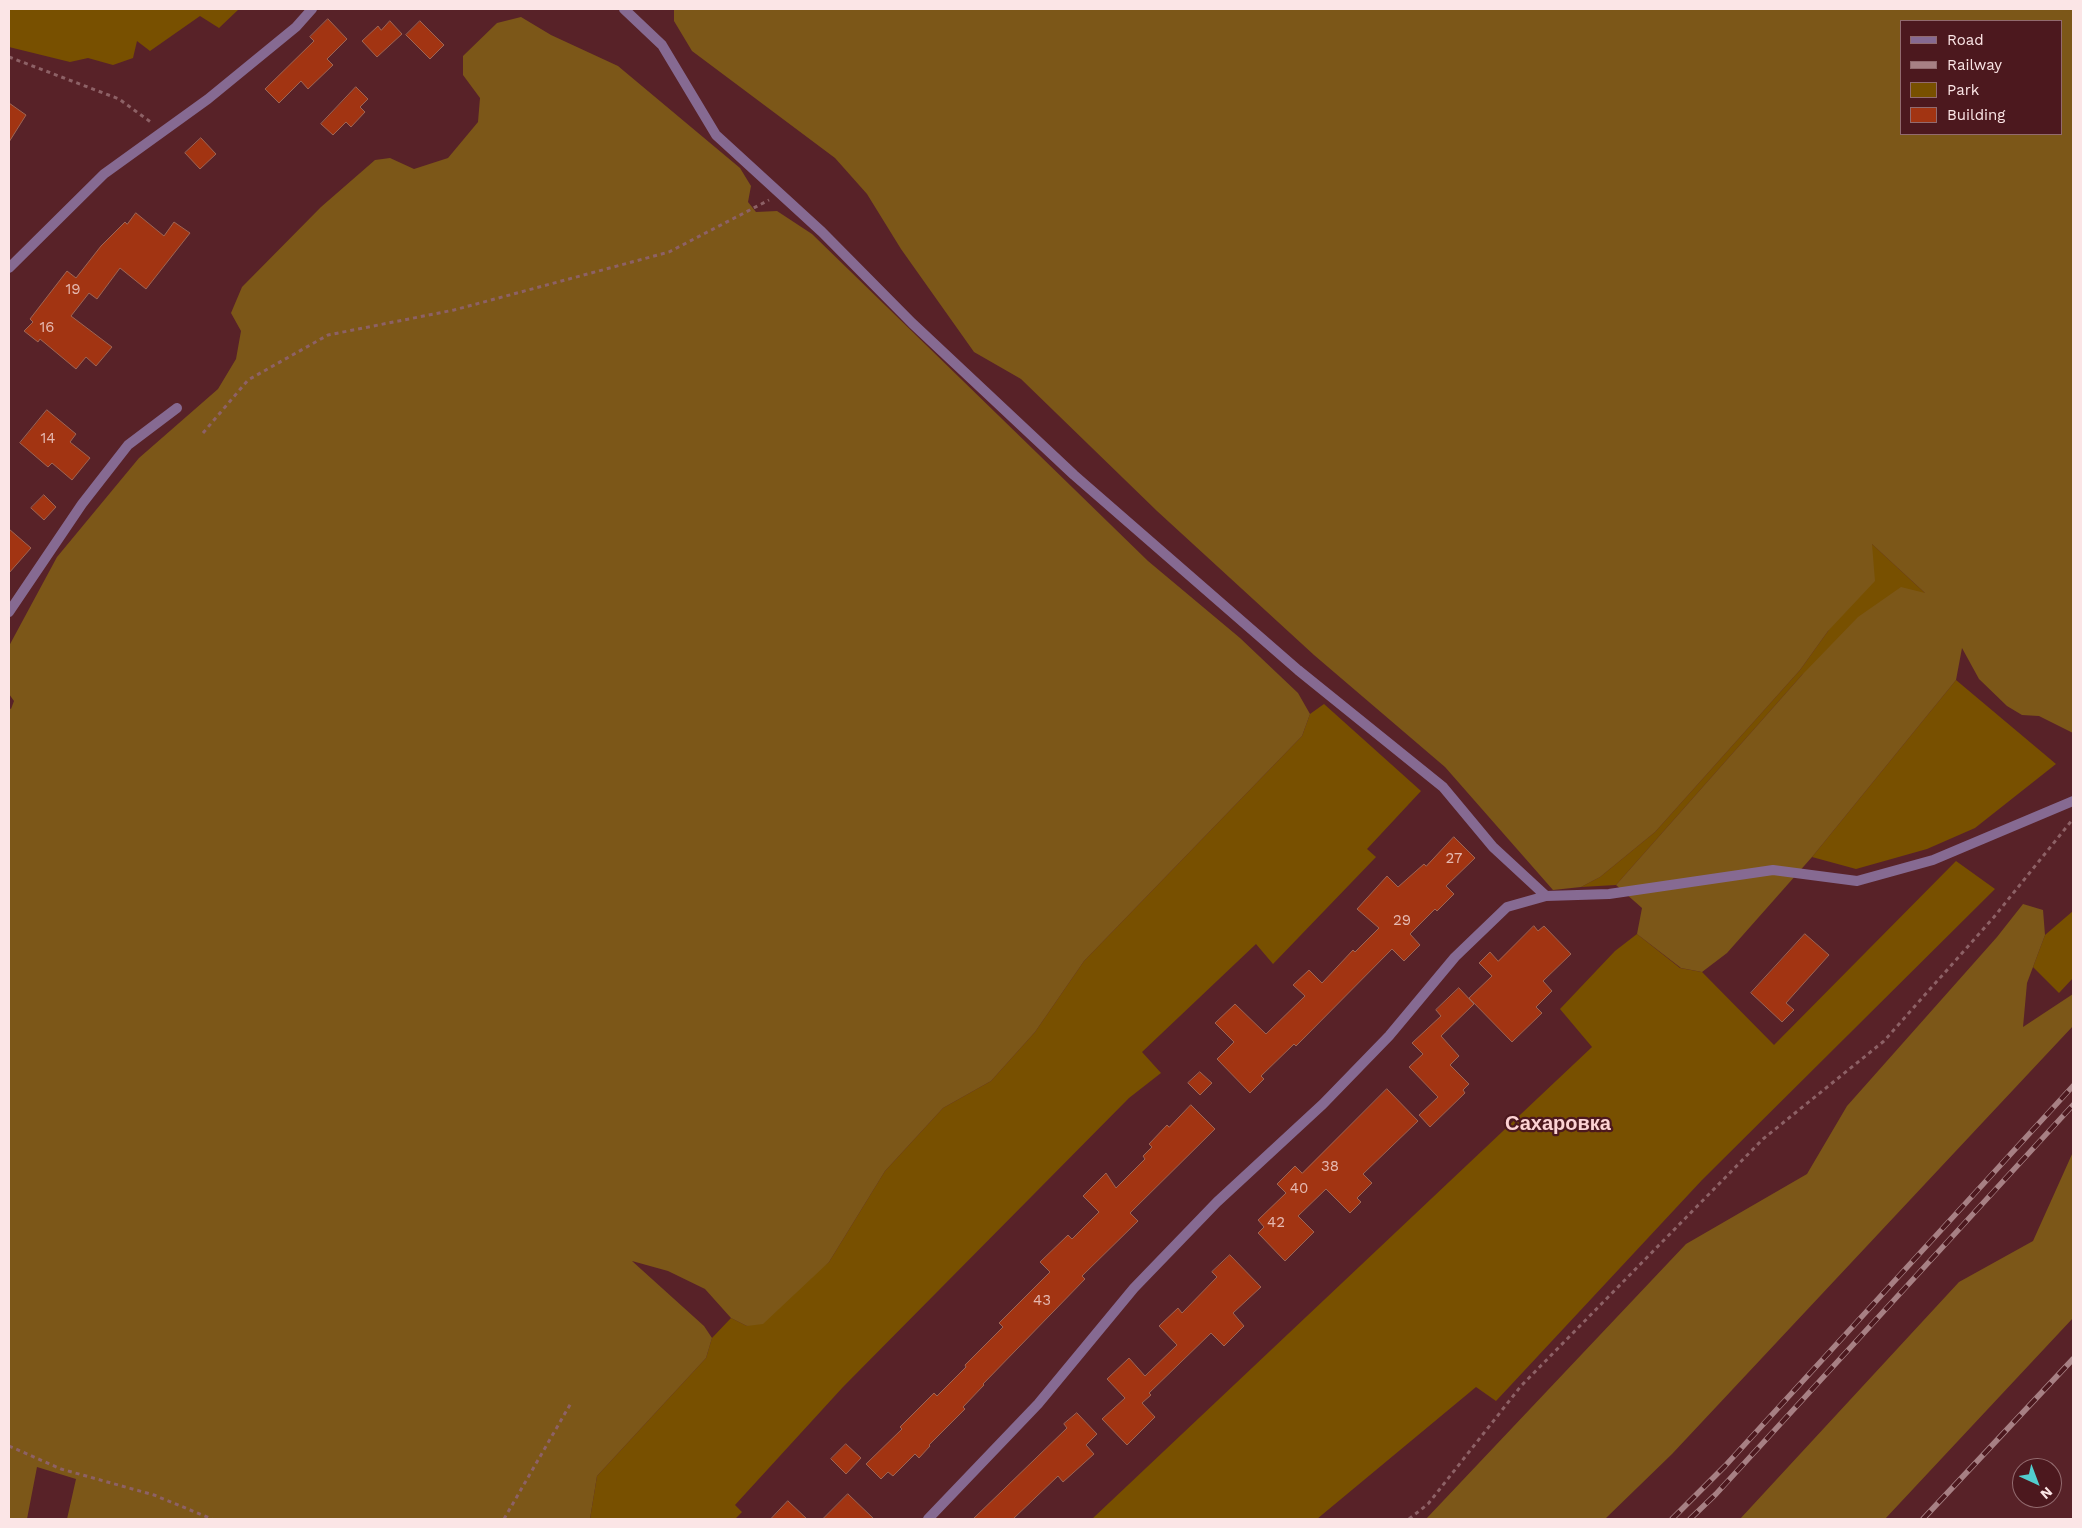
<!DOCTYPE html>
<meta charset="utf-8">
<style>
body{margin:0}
#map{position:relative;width:2082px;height:1528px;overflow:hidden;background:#582228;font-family:"Work Sans",sans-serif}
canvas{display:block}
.frame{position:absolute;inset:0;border:10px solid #fbe5e6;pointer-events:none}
.legend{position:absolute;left:1900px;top:20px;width:162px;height:115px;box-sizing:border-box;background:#4c181e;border:1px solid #926a6e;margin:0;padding:6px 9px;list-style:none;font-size:15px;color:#fbe5e6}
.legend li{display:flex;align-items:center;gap:10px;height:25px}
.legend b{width:25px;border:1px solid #926a6e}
.north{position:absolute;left:2012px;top:1458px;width:50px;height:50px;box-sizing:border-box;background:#4c181e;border:1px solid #926a6e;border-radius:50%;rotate:137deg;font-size:14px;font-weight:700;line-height:20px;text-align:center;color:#fbe5e6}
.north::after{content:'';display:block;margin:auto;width:18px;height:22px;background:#52cdce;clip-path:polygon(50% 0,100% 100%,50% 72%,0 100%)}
</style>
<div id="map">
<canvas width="2082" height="1528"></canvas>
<div class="frame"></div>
<ul class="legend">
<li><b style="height:6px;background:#866a92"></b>Road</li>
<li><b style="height:6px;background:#a78084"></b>Railway</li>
<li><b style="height:14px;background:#785000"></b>Park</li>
<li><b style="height:14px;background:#a23412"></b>Building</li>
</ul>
<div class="north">N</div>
</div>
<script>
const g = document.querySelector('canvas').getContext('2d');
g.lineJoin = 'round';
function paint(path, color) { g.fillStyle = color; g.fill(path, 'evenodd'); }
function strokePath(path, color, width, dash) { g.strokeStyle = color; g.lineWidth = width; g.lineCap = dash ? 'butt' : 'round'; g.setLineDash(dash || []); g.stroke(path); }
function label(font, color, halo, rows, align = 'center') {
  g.font = font + ' "Work Sans",sans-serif'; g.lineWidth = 4.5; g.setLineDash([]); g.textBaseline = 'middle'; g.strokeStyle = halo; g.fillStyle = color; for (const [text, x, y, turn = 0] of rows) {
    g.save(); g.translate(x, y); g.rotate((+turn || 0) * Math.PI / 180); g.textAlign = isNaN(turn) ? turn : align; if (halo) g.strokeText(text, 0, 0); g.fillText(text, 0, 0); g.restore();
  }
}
const green = new Path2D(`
 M9,9H239L219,28L200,16L150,51L137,41L133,58L113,65L88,58L70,62L9,47Z
 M1872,544L1926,594L1802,675L1616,885L1581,887L1600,877L1655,832L1800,670L1828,631Z
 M1956,680L2056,764L1975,828L1927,849L1856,869L1812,857Z
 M1324,704L1421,791L1367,849L1376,857L1273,964L1256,944L1142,1052L1161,1073L1129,1098L843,1387L735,1505L742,1512L735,1519H590L597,1476L706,1358L712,1338L731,1318L747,1326L829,1262L885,1171L943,1108L991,1081L1035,1032L1084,961L1302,736L1310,714Z
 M1956,861L1995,889L1702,1180L1496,1401L1476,1387L1317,1519H1092L1592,1047L1560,1009L1615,951L1637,934L1680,968L1702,972L1774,1045Z
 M2073,911V978L2059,993L2033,967L2045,935Z`);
const forest = new Path2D(`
 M674,9H2073V733L2039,716L2022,715L2007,706L1979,679L1962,648L1956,680L1812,857L1727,953L1702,972L1681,968L1637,934L1642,908L1616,885L1802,675L1858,617L1901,587L1925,593L1872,544L1875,581L1828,631L1800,670L1655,832L1600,877L1581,887L1553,890L1445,767L1314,655L1157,511L1021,379L974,352L901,249L867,194L835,158L692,51L674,21ZM1901,21H2061V134H1901Z
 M521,17L551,35L618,66L740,168L751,186L748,202L756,212L777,211L812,234L1148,561L1240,638L1298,693L1310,714L1302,736L1084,961L1035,1032L991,1081L943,1108L885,1171L829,1262L763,1324L747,1326L731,1318L705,1289L668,1271L632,1261L704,1326L712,1338L706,1358L597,1476L590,1519H67L76,1479L37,1467L27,1519H9V708L11,709L14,701L9,694V646L57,557L139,458L218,389L236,359L241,331L231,313L242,287L321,207L375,160L390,158L414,169L448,158L478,122L480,98L463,75V56L497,23Z
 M2023,904L2043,910L2045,935L2027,983L2023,1027L2073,994V1026L1672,1454L1605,1519H1426L1686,1244L1807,1174L1847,1106L1997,937Z
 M2073,1152V1318L1885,1519H1740L1959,1282L2033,1241Z`);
const building = new Path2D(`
 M328,19L347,39L327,59L333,65L308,89L301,81L279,103L265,89L314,41L310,37Z
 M390,21L402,34L377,57L362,41L378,26L381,30Z
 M420,21L444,45L430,59L406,35Z
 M356,87L368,99L360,107L365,112L351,127L346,122L333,135L321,124Z
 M9,103L26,115L9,142Z
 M201,138L216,154L200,169L185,153Z
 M136,213L164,236L174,222L190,233L146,289L120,268L97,299L89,293L71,316L112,347L96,366L86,357L76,369L40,339L38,342L24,331L33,322L30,319L67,271L76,278L101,246L125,222L127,224Z
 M47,410L76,434L70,442L90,458L72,480L52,463L48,467L20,443Z
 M44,495L56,507L44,520L31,508Z
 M9,529L31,548L9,573Z
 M1454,837L1475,858L1446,886L1454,894L1437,911L1435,909L1410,934L1420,945L1404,961L1392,949L1296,1046L1294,1044L1261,1076L1264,1079L1250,1093L1217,1059L1234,1042L1215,1023L1235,1004L1266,1034L1305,996L1293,985L1309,970L1322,983L1353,950L1355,952L1379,928L1357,909L1387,876L1398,887L1424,864L1426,866Z
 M1534,926L1538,931L1544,926L1571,954L1543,981L1552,991L1536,1007L1542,1013L1512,1042L1469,998L1492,976L1479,963L1490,952L1498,961Z
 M1805,934L1829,955L1786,1003L1794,1010L1782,1022L1751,993Z
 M1459,988L1474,1004L1441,1036L1459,1056L1450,1065L1469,1084L1463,1090L1465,1093L1430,1127L1419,1115L1438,1097L1409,1067L1423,1054L1412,1043L1441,1016L1436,1010Z
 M1200,1072L1212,1083L1200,1095L1188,1083Z
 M1387,1089L1418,1121L1363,1174L1372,1183L1357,1198L1361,1202L1350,1213L1326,1189L1298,1216L1314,1232L1285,1261L1258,1233L1264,1227L1258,1220L1286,1193L1277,1184L1295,1166L1302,1173Z
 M1191,1105L1215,1129L1130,1213L1138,1221L1082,1276L1085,1279L983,1384L984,1385L963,1407L965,1409L929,1445L930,1446L919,1458L915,1454L893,1476L888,1472L881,1479L866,1464L902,1429L900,1427L934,1393L937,1396L966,1367L965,1365L1003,1327L999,1323L1050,1272L1040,1262L1068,1235L1072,1239L1099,1212L1083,1196L1106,1173L1116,1188L1145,1159L1143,1156L1152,1147L1149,1144L1167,1125L1169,1127Z
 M1230,1255L1261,1287L1233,1313L1244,1326L1224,1346L1211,1333L1149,1393L1151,1395L1142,1403L1155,1417L1127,1445L1102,1419L1125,1398L1107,1379L1129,1358L1145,1376L1177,1345L1159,1326L1178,1308L1182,1313L1217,1277L1212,1272Z
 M1077,1413L1097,1434L1086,1445L1094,1454L1063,1482L1058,1476L1013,1519H973L1067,1428L1064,1424Z
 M846,1444L861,1458L846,1474L831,1459Z
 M848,1494L874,1519H823Z
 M788,1501L807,1519H771Z`);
const path = new Path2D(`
 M9,57L119,99L152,123
 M203,433L248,380L328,335L454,310L669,252L769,200
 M9,1446L61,1469L154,1495L212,1519
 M504,1519L571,1403
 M1409,1519L1428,1504L1521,1386L1763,1139L1884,1041L1994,917L2073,819`);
const lane = new Path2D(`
 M9,612L82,504L128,445L177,408`);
const street = new Path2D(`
 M624,9L662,45L716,135L822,232L912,323L1074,475L1298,670L1443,787L1493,847L1546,896L1609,894L1773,870L1857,881L1933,860L2073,801
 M9,268L104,174L208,99L296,27L312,9
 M928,1519L1038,1404L1134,1288L1217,1202L1323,1104L1389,1036L1455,957L1507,907L1546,896`);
const rail = new Path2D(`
 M1672,1519L1725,1466L2073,1086
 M1690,1519L1716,1494L2073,1105
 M1923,1519L2073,1359`);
const numberNames = [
 ["19",73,290],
 ["16",47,328],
 ["14",48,439],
 ["27",1454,859],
 ["29",1402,921],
 ["38",1330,1167],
 ["40",1299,1189],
 ["42",1276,1223],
 ["43",1042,1301]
];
const quarterNames = [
 ["Сахаровка",1558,1124]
];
paint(green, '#785000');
paint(forest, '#7c5718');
paint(building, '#a23412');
strokePath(building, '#9e6554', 1);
strokePath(path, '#8d6166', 3, [4, 4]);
strokePath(lane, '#866a92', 10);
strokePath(street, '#866a92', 10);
strokePath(rail, '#a78084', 5.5);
strokePath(rail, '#4c181e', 4, [11]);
label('15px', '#e5b9b1', null, numberNames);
label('bold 20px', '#fcd2d3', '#4c181e', quarterNames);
</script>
